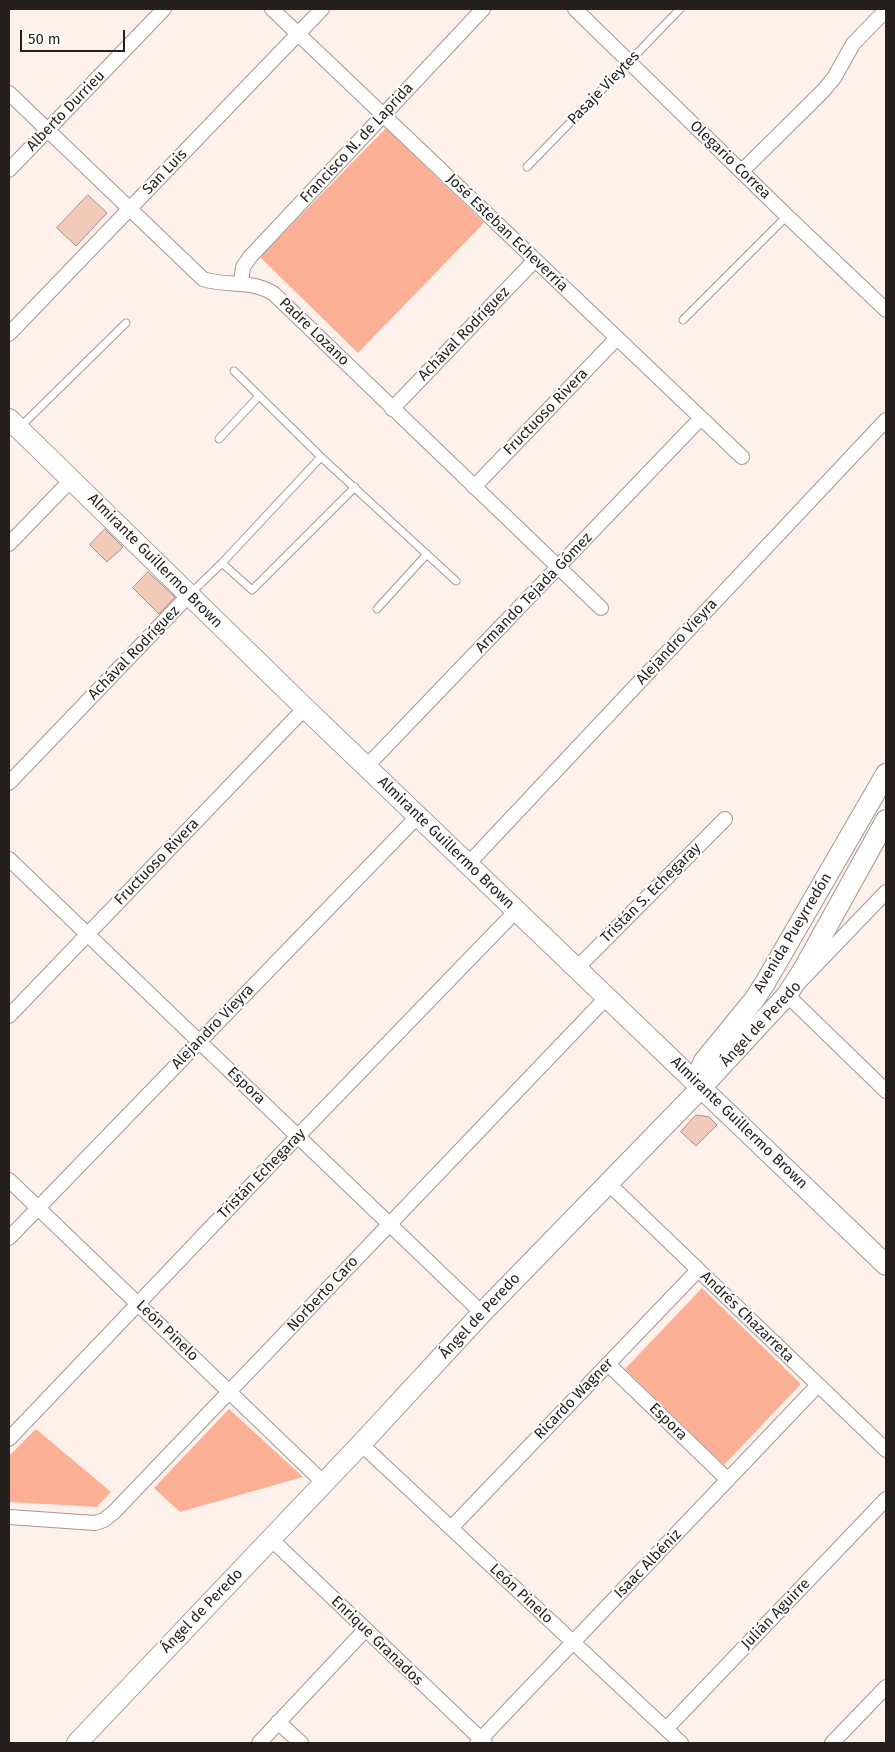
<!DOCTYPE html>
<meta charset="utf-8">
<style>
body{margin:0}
#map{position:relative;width:895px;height:1752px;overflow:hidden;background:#fef1ec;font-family:"Fira Sans",sans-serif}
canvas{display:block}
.frame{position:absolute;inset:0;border:10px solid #251f1d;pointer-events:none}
.scale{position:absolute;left:20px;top:30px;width:105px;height:22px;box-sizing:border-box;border:2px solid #251f1d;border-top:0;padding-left:6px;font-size:15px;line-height:18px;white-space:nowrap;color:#251f1d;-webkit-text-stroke:4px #fff;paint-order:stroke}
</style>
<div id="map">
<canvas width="895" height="1752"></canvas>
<div class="frame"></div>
<div class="scale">50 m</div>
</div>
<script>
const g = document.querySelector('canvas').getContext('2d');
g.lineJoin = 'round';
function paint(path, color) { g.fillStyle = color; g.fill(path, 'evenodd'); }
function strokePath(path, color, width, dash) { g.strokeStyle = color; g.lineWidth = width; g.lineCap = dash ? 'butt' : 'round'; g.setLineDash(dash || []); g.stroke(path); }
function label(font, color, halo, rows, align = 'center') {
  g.font = font + ' "Fira Sans",sans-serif'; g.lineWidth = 4; g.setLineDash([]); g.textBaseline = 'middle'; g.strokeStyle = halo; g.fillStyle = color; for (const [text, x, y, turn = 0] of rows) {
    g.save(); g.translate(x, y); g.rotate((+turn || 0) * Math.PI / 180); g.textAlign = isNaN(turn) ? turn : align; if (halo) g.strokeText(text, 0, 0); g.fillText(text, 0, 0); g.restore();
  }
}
const green = new Path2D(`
 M386,128L484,223L358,353L260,257Z
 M702,1288L801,1384L724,1465L625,1369Z
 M229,1409L303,1477L180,1512L154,1488Z
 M36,1429L111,1492L97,1507L9,1502V1456Z`);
const building = new Path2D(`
 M88,195L107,213L76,246L57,228Z
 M105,529L123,547L107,562L90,545Z
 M148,572L175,597L159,614L133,588Z
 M696,1115L709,1117L717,1125L696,1146L681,1132Z`);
const lane = new Path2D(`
 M527,167L680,9
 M683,320L787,216
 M234,371L321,457L456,581
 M19,428L126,323
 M219,439L259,396
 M222,563L252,590L355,487
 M191,593L222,563L321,457
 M377,609L427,554`);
const street = new Path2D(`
 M272,9L742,457
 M575,9L787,216L886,310
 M9,93L203,279C228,287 248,279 273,293L601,608
 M9,170L164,9
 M742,171L822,92L834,78L853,44L886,10
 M241,283L243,267L250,257L483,9
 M9,334L322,9
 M392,409L535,260
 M474,487L617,338
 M9,544L72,479
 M366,767L701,418
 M9,783L189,595
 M9,859L482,1313
 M468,864L886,420
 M886,892L787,995L886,1091
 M577,968L725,819
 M9,1016L305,708
 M9,1180L324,1483
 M608,1183L886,1450
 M9,1238L418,816
 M608,1364L728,1480
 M9,1439L298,1136L516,911
 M361,1444L681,1743
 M9,1517L95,1523L104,1520L114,1512L607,997
 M451,1528L698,1270
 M271,1539L485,1743
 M278,1722L301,1743
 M666,1729L886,1499
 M259,1743L365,1630
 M477,1743L818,1385
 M832,1743L886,1687`);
const secondary = new Path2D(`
 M9,419L305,708L886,1265
 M701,1088L699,1072L704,1061L754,1000L765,983L886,774
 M77,1743L361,1444L482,1313L701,1088L787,995L803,970L886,820`);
const streetNames = [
 ["Pasaje Vieytes",604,88,-46],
 ["Alberto Durrieu",66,111,-46],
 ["Francisco N. de Laprida",357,143,-47],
 ["Olegario Correa",730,160,44],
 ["San Luis",165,172,-46],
 ["José Esteban Echeverría",507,233,44],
 ["Padre Lozano",314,332,44],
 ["Achával Rodríguez",464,334,-46],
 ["Fructuoso Rivera",546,412,-46],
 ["Almirante Guillermo Brown",155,561,45],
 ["Armando Tejada Gómez",534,593,-46],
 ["Alejandro Vieyra",677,642,-47],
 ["Achával Rodríguez",134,653,-46],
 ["Almirante Guillermo Brown",446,843,44],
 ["Fructuoso Rivera",157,862,-46],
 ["Tristán S. Echegaray",651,893,-45],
 ["Avenida Pueyrredón",793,933,-59],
 ["Ángel de Peredo",761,1024,-47],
 ["Alejandro Vieyra",213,1027,-46],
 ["Espora",246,1086,44],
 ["Almirante Guillermo Brown",739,1123,44],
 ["Tristán Echegaray",262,1174,-46],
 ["Norberto Caro",323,1294,-47],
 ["Ángel de Peredo",480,1316,-47],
 ["Andrés Chazarreta",747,1317,44],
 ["León Pinelo",167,1331,44],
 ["Ricardo Wagner",574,1399,-46],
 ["Espora",668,1422,44],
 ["Isaac Albéniz",648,1564,-46],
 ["León Pinelo",521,1594,43],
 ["Ángel de Peredo",202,1611,-46],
 ["Julián Aguirre",776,1614,-46],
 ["Enrique Granados",377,1641,44]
];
paint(green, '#fbb095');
paint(building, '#f3caba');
strokePath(building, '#9f908b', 1);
strokePath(lane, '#a59691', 9);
strokePath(street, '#a59691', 16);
strokePath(secondary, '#a59691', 22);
strokePath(lane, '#fff', 7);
strokePath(street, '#fff', 14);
strokePath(secondary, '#fff', 20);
label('15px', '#251f1d', '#fff', streetNames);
</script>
